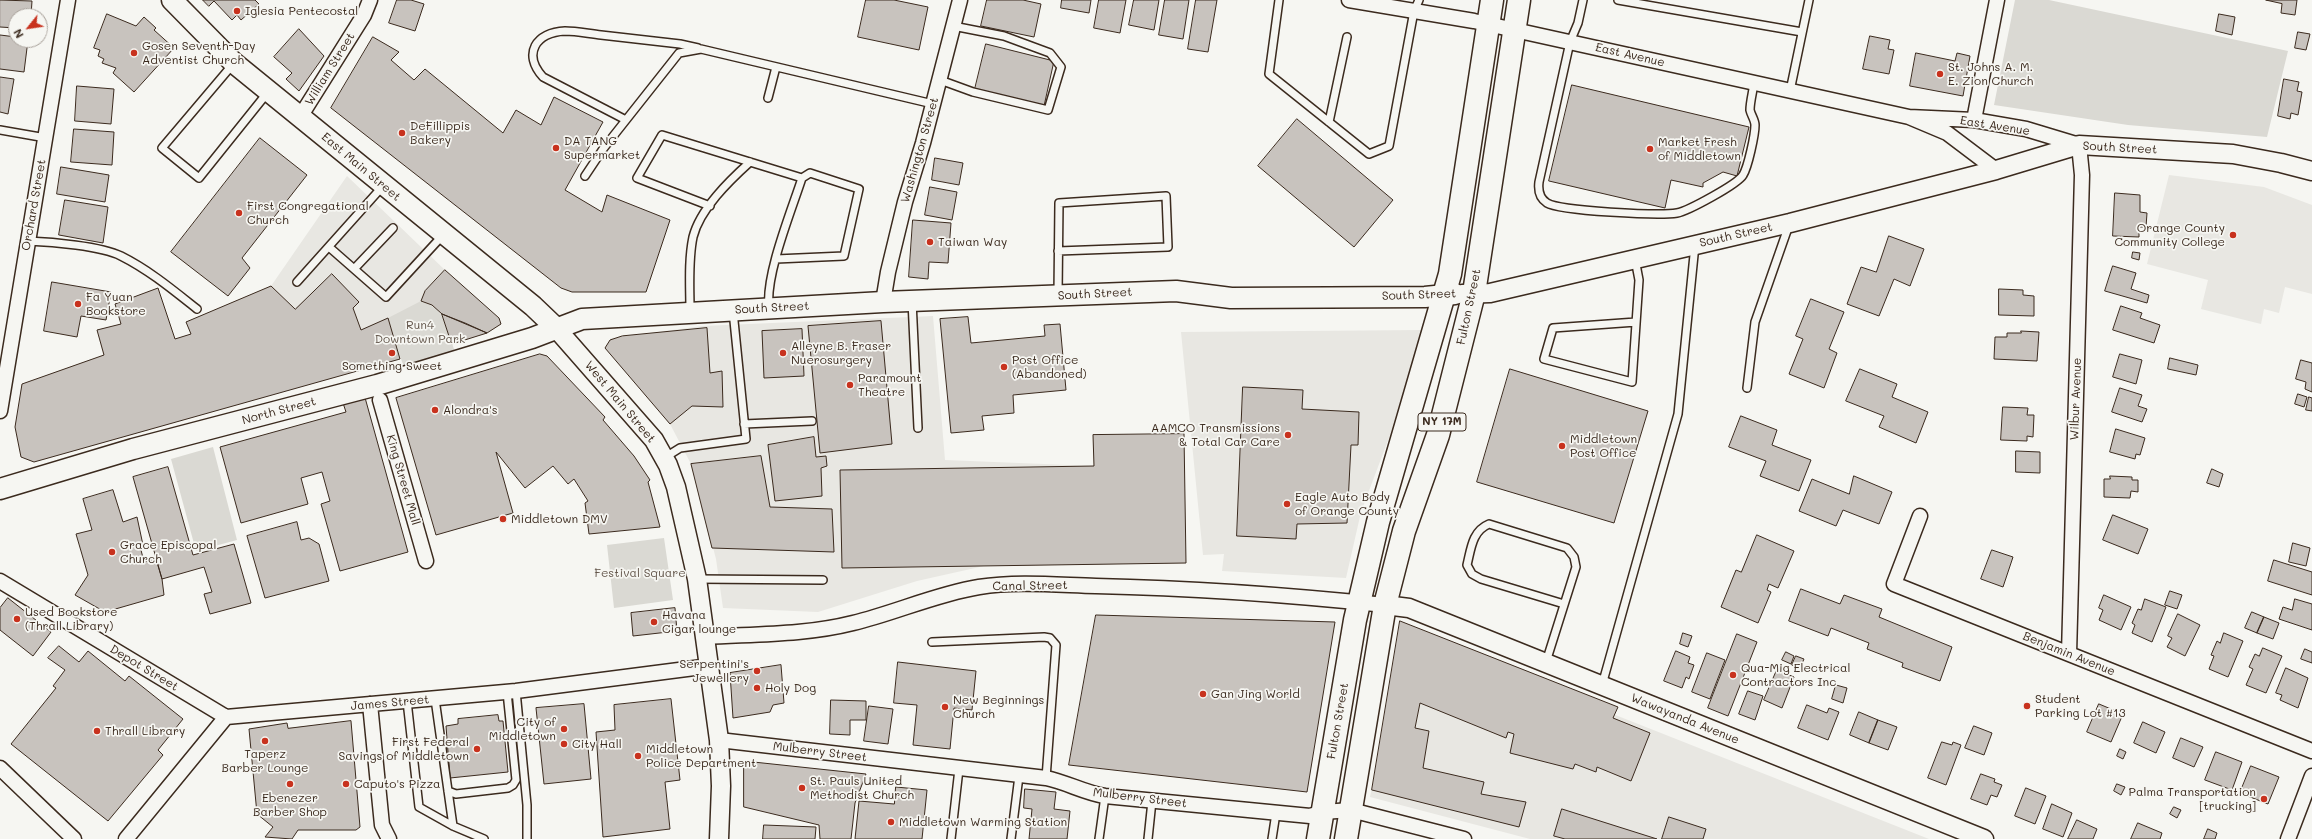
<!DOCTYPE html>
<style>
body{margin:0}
#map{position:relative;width:2312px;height:839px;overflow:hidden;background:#f6f6f2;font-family:Mali,sans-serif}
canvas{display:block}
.north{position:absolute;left:8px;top:8px;width:40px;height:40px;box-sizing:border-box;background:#f6f6f2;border:1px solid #aba49d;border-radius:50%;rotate:240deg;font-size:11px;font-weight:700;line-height:16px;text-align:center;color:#3b2a1e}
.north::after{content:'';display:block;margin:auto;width:14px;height:18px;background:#c8321e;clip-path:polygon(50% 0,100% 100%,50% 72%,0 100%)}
</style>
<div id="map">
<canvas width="2312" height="839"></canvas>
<div class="north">N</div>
</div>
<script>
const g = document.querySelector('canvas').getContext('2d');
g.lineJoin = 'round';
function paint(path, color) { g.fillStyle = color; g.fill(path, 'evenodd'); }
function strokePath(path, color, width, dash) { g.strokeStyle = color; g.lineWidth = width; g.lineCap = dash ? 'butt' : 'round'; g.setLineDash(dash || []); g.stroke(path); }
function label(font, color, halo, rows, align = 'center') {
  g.font = font + ' Mali,sans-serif'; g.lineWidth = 3.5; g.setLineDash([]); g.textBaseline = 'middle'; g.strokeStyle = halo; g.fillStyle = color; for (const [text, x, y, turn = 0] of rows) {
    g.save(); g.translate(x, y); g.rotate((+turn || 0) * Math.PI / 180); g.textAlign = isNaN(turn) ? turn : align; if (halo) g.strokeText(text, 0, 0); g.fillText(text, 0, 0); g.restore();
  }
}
const built = new Path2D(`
 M2169,175L2264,187L2312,205V294L2285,287L2279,313L2264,309L2261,324L2201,309L2208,280L2147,264Z
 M347,176L445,270L499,318L501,324L487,333L400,359L34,462L21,457L15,427L22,384L103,355L97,330L121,324L115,304L158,288L175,339L191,334L186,322L271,286Z
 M933,316L945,460L1093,466V435L1184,434L1186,563L984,566L917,581L818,612L723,608L716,559L691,464L670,424L605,348L611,338L703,326Z
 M1422,330L1390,435L1361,512L1346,578L1222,571L1224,554L1203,555L1181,332Z
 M1403,631L1929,839H1530L1370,797Z`);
const green = new Path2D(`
 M2015,0H2049L2288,51L2267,137L2128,125L1994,105Z
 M421,301C446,309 447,329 455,352L403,365L388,318Z
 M213,447L237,540L196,551L171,459Z
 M664,538L673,600L614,608L607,545Z`);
const building = new Path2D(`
 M0,0L32,1L31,16H16V28L0,27Z
 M203,0H255L259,4L241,20L237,15L232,20L214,1L209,6Z
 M397,0H411L424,4L415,31L389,23Z
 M866,0H894L928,7L919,50L858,37Z
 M987,0H1023L1041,4L1034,37L981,26Z
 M1062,0H1091L1089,13L1061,8Z
 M1099,0H1126L1120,33L1094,28Z
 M1134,0H1159L1154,30L1129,25Z
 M1165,0H1189L1183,39L1159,35Z
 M1196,0H1217L1208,52L1188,49Z
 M2266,0H2297L2295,15L2281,13L2282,4Z
 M107,14L136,26L144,17L156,28L154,30L174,48L134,92L113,73L116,68L102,63L104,59L98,56L100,50L94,48Z
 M2219,14L2235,17L2232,35L2216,31Z
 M299,29L324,56L299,91L286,79L292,73L274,57Z
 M2298,32L2310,34L2306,50L2295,48Z
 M0,35L16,37V40H28L24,72L0,69Z
 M1870,36L1890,40L1888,49L1894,50L1889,74L1863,69Z
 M373,37L399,52L391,60L414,80L425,69L503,133L516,110L541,125L554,97L603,122L565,190L602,212L607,195L670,220L646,292H572L561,288L331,108Z
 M986,44L1054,61L1044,106L975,89Z
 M1916,53L1955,61L1957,53L1970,56L1963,96L1910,86Z
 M0,77L14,79L8,114L0,112Z
 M2284,79L2299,82L2297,91L2302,92L2298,115L2291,113L2290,119L2278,116Z
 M1572,85L1749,127L1737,176L1723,172L1703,183V187L1671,180L1665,208L1549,181Z
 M77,86L114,89L111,124L75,121Z
 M1297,119L1393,200L1354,247L1258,166Z
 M74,129L114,132L112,165L71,162Z
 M260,138L307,175L242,258L250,268L228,296L171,252Z
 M935,158L963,163L959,185L932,180Z
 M61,167L109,175L105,202L57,194Z
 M930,187L957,192L952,220L925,215Z
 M2115,193L2140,195V212L2147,213L2146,227H2139V237L2113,236Z
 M65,200L108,207L103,243L59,235Z
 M913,220L951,223L948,263L929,262L928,279L909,277Z
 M1889,236L1924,249L1910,286L1894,279L1879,316L1847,304L1861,267L1876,272Z
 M2133,252L2140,253L2139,260L2132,258Z
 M2113,266L2136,273L2131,289L2149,295L2147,303L2105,291Z
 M445,270L499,318L501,324L487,333L442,314L432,305L421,301L425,291Z
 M332,274L359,302L353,308L361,330L388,318L400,359L34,462L21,457L15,427L22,384L104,355L97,330L121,324L115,304L158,288L175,339L191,334L186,322L271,286L295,309Z
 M52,282L111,292L106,320L81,316L77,337L44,331Z
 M1999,289L2023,290V295L2034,296V316L1999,315Z
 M1811,299L1844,312L1829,349L1837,353L1824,388L1789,374L1803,339L1796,336Z
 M2121,306L2142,313L2140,318L2160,325L2154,343L2113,330Z
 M442,314L465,323L487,333L452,344Z
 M968,317L971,343L1045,336L1044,325L1060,324L1066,390L1013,395L1014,413L982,416L984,430L951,433L940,319Z
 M881,321L892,444L820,453L808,326Z
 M707,328L710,373L722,371L723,407L692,406L670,424L605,348L610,340L622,336Z
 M802,329L804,376L764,378L762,331Z
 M2021,331L2039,332L2037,361L1994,359L1995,337H2007V333H2021Z
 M540,354L547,356L605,417L603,420L634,456L650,480L648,482L660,527L589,534L585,503L588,501L574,479L568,484L553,466L525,488L496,452L513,513L436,535L396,398Z
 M2120,354L2142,360L2136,384L2113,377Z
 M2170,358L2198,365L2196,375L2168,369Z
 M2301,360L2312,363V392L2305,389L2306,382L2296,379Z
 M1510,369L1648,411L1614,523L1477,482Z
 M1860,369L1897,384L1892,397L1928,412L1916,443L1879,427L1884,416L1846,401Z
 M1243,387L1303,390L1302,409L1359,412L1358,445H1351L1347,523L1297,524L1296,539L1237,536Z
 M2120,388L2142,395L2138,406L2147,409L2142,422L2112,412Z
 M364,394L408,552L340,571L321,504L330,501L322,472L301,478L308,504L241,523L220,447L346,412L342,400Z
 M2298,394L2307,397L2304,407L2295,404Z
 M2309,397L2312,398V411L2306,410Z
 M2003,407L2028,408L2027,415H2034L2033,437L2027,436V441L2001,440Z
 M1741,416L1777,430L1772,445L1811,460L1799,491L1760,476L1766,461L1729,447Z
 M2116,429L2145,438L2140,455L2136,454L2135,459L2110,452Z
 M1184,434L1186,563L842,568L840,470L1094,466L1093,435Z
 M814,437L816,457L826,456L827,466L821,468L822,496L775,501L768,445Z
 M2016,451L2040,452V473L2016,472Z
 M761,456L770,507L832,509L834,552L712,548L691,464Z
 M168,467L193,555L234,544L251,603L210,614L204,594L212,592L204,567L162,579L133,477Z
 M2212,469L2223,474L2219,487L2207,483Z
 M1854,476L1892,492L1879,524L1843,510L1836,526L1799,511L1812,479L1849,494Z
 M2110,476L2132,477V480H2138V492L2131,491L2130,498L2104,497V479H2110Z
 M113,490L123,522L137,517L143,545L140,546L144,562L156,559L162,579L164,595L105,612L75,595L88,575L76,534L92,530L83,499Z
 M2113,515L2148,529L2138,554L2103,540Z
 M297,522L301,540L309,538L319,544L329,581L265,598L247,536Z
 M1757,535L1794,551L1778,588L1769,584L1767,590L1771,592L1758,623L1721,607L1736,570L1741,572Z
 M2293,543L2310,548L2306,566L2289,562Z
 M1992,550L2013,557L2003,587L1981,579Z
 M2274,560L2312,572V595L2268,581Z
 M1801,589L1840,604L1844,595L1882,609L1879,617L1952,647L1940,681L1902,667L1903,663L1867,649L1869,643L1831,628L1828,636L1789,621Z
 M2170,591L2182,595L2177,609L2165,605Z
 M2104,595L2131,607L2121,630L2099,620L2103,610L2099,608Z
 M8,598L51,632L33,656L0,630V608Z
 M2145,599L2166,607L2152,642L2132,633L2135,625L2132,623L2138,609L2141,610Z
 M2295,599L2312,604V630L2279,619L2283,607L2292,610Z
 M675,608L677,631L633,636L631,613Z
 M2252,612L2264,617L2257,633L2245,628Z
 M2178,614L2200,625L2185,656L2167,647L2172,638L2168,636Z
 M1096,615L1335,622L1307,792L1069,765Z
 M2264,617L2279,623L2273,639L2257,633Z
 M1400,621L1618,707L1613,718L1650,733L1631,781L1597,767L1596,772L1575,764L1573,769L1510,753L1514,734L1508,732L1506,738L1420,703L1415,728L1429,731L1423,768L1484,782L1481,794L1526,802L1519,827L1372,790Z
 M1683,633L1692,636L1688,647L1680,644Z
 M2224,633L2243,641L2228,677L2209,669L2214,656L2211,655L2217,641L2220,643Z
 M1737,634L1757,642L1728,716L1708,708Z
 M59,646L79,662L88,651L125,681L129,676L183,719L158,750L163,755L108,821L11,744L56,688L53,686L65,670L48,658Z
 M2263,648L2282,656L2266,693L2246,685L2253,669L2249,667L2255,654L2259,656Z
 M2305,649L2312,652V663L2301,659Z
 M1676,651L1690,657L1688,663L1694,665L1689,679L1686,677L1682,688L1664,681Z
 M1786,652L1794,656L1791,664L1782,660Z
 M1707,653L1725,660L1710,699L1692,692Z
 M1796,656L1804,659L1800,668L1792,665Z
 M898,662L976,671L972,710L954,708L950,749L913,745L917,705L894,703Z
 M781,665L784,703L773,705L770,712L733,718L730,673Z
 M2286,668L2308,678L2298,708L2280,700L2282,695L2276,693Z
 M1777,670L1794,677L1782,708L1764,700Z
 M1836,685L1847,688L1843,703L1832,699Z
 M1748,691L1763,696L1755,720L1739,714Z
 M671,699L680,780L665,782L670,829L603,837L596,732L615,730L614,705Z
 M831,700L866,701V720H850V735L830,734Z
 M584,704L591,779L544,784L536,708Z
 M2099,704L2123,714L2111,742L2087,732Z
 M1807,705L1827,713L1829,708L1839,712L1828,740L1798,728Z
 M869,706L893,709L888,744L864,741Z
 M1859,712L1878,720L1869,743L1850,735Z
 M498,715L499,721H503L508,772L450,778L446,726L458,724V719Z
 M1878,720L1897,727L1888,750L1869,743Z
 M351,721L360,827L356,830H298L292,839L265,837L273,827L257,814L249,729L287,723L288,728Z
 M2143,722L2165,732L2156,753L2134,743Z
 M1974,726L1992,733L1984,755L1965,748Z
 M2181,738L2203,747L2194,767L2173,758Z
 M1942,742L1952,745L1953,742L1961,745L1946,785L1928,778Z
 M2120,749L2126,752L2123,759L2117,756Z
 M2216,752L2242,762L2232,790L2205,780Z
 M744,761L866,774L855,803L851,839H820L819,825L744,807Z
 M2251,766L2279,777L2268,804L2240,793Z
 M1981,774L1995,779L1994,782L2002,785L1997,797L1991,795L1987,805L1971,799Z
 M2117,784L2125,787L2121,795L2114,791Z
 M896,787L927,790L922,839H855L859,801L894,804Z
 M2026,788L2046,796L2035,824L2015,816Z
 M1025,789L1056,792L1054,809L1070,811L1067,839H1029L1032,809L1024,808Z
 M2052,804L2072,813L2063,837L2043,829Z
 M2174,807L2181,810L2177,818L2170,814Z
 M1562,809L1657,839H1565L1554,836Z
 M1669,817L1706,829L1703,839H1662Z
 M2077,820L2097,829L2093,839H2068Z
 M2138,823L2162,833L2160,839H2131Z
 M764,825L816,827L815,839H763Z
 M2208,829L2217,833L2215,839H2204Z`);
const service = new Path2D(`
 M1279,0L1269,74L1369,154L1389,146L1414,11L1419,0
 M1583,0L1578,23L1570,42L1539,182C1538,190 1539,198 1547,203C1560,211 1660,216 1677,213C1688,211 1738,184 1743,175C1748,167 1755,135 1755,125C1755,120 1751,115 1750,110C1750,102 1753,91 1754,83
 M1618,0L1802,32
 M234,63L162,148L199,178L268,92
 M940,80L973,92L1048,110L1061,67L1050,53L1004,36L953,26
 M1790,91L1809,0
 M768,98L776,67
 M626,120L543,77C522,54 536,32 565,31C577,31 590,34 601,35C628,38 654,41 680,44L698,48
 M1329,122L1347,37
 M0,130L46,138
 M585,176L603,149L679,53L701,49L933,104
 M710,206L637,178L662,135L802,178
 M28,241C52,242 101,246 121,256C149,270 173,290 197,309
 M329,247L386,297L443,235
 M1635,259L1639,280L1632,382L1544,359L1553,328L1636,322
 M354,269L393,228
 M297,282L383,186
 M1058,294L1059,203L1166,196L1168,247L1058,251
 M912,301L918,428
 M769,308C765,275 791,212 802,178L810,173L859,189L844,256L776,259
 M690,311C690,287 688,261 693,237C700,209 729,181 750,162
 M1747,388L1755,322L1789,225
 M744,424L812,421
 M664,458L680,448L746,439L733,311
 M697,579L823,580
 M932,642L1044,637L1050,638L1056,645L1046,778
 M1546,662L1576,567L1574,557L1567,548L1489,524C1472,531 1471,549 1467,565L1472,574L1481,579L1564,604
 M1602,685L1678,414L1695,245
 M516,691L527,805V839
 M435,699L453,826
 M407,701L419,807L453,826L484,839
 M448,791L456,794L508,788L513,785L516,780L507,692
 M951,839L959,769
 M1011,839L1019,776
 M1099,839L1105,796
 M1148,839L1152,801
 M1272,839L1276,813`);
const minor = new Path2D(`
 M1349,0L1474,21L1909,117L1947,133L1996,170
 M300,117L364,15L370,0
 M1909,117L1974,120L2026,129L2079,145L2082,175L2069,654
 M1974,120L1997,0
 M883,302L888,272L905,202L923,143L960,0
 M380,400L426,561
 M0,411L68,0
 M1920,516L1894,584L2312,751
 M0,581L226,717
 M706,637C754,634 806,635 853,623C895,613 936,594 979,587C1017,581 1058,585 1096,586C1193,588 1289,595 1385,605
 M370,704L382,825L389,839
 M719,740L1046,778C1066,782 1085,793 1105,796L1310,816L1323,812L1351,810L1464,839
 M0,768L74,839
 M126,839L226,717L516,691L710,666
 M2288,839L2312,776`);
const tertiary = new Path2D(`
 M1462,294L1490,293L1790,223L1996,170L2079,145L2233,154L2281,163L2312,171
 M555,327L654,440L668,465L676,487L697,579L719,740L721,786L719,839
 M1385,605L1409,608L1984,839`);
const secondary = new Path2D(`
 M172,0L234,63L533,306L555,327
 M0,489L133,449L377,385L532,338L582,319L883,302L1176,291L1231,298L1425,297L1455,294`);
const primary = new Path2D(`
 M1318,839L1355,620L1364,582L1378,522L1450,274L1492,0
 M1346,839L1385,605L1404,531L1438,435L1474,293L1519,0`);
const markers = [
 [237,11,4,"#c8321e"],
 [134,53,4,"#c8321e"],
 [1940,74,4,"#c8321e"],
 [402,133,4,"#c8321e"],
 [556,148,4,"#c8321e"],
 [1650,149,4,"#c8321e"],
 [239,213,4,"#c8321e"],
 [2233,235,4,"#c8321e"],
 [930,242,4,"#c8321e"],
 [78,304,4,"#c8321e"],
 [392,353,4,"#c8321e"],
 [783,353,4,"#c8321e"],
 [1004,367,4,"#c8321e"],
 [850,385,4,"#c8321e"],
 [435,410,4,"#c8321e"],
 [1288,435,4,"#c8321e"],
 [1562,446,4,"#c8321e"],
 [1287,504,4,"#c8321e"],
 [503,519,4,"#c8321e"],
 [112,552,4,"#c8321e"],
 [17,619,4,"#c8321e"],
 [654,622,4,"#c8321e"],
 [757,671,4,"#c8321e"],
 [1733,675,4,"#c8321e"],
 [757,688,4,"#c8321e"],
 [1203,694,4,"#c8321e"],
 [2027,706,4,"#c8321e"],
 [945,707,4,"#c8321e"],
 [564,729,4,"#c8321e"],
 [97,731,4,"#c8321e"],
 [265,741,4,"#c8321e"],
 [564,744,4,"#c8321e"],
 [477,749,4,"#c8321e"],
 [638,756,4,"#c8321e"],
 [290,784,4,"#c8321e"],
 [346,784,4,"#c8321e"],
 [802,788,4,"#c8321e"],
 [2264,799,4,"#c8321e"],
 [891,822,4,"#c8321e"]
];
const shields = [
 [1442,422,48]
];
const shieldNames = [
 ["NY 17M",1442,422]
];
const poiNames = [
 ["Iglesia Pentecostal",245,11],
 ["Gosen Seventh-Day",142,46],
 ["Adventist Church",142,60],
 ["St. Johns A. M.",1948,67],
 ["E. Zion Church",1948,81],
 ["DeFillippis",410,126],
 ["Bakery",410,140],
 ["DA TANG",564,141],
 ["Supermarket",564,155],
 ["Market Fresh",1658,142],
 ["of Middletown",1658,156],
 ["First Congregational",247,206],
 ["Church",247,220],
 ["Orange County",2225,228,"right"],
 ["Community College",2225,242,"right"],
 ["Taiwan Way",938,242],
 ["Fa Yuan",86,297],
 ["Bookstore",86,311],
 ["Alleyne B. Fraser",791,346],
 ["Nuerosurgery",791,360],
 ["Post Office",1012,360],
 ["(Abandoned)",1012,374],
 ["Something Sweet",392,366,"center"],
 ["Paramount",858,378],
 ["Theatre",858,392],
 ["Alondra's",443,410],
 ["AAMCO Transmissions",1280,428,"right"],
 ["& Total Car Care",1280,442,"right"],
 ["Middletown",1570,439],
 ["Post Office",1570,453],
 ["Eagle Auto Body",1295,497],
 ["of Orange County",1295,511],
 ["Middletown DMV",511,519],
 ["Grace Episcopal",120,545],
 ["Church",120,559],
 ["Used Bookstore",25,612],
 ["(Thrall Library)",25,626],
 ["Havana",662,615],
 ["Cigar lounge",662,629],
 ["Serpentini's",749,664,"right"],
 ["Jewellery",749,678,"right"],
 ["Qua-Mig Electrical",1741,668],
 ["Contractors Inc",1741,682],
 ["Holy Dog",765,688],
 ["Gan Jing World",1211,694],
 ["Student",2035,699],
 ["Parking Lot #13",2035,713],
 ["New Beginnings",953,700],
 ["Church",953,714],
 ["City of",556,722,"right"],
 ["Middletown",556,736,"right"],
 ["Thrall Library",105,731],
 ["First Federal",469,742,"right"],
 ["Savings of Middletown",469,756,"right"],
 ["City Hall",572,744],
 ["Middletown",646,749],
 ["Police Department",646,763],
 ["Taperz",265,754,"center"],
 ["Barber Lounge",265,768,"center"],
 ["St. Pauls United",810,781],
 ["Methodist Church",810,795],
 ["Caputo's Pizza",354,784],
 ["Palma Transportation",2256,792,"right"],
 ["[trucking]",2256,806,"right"],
 ["Ebenezer",290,798,"center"],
 ["Barber Shop",290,812,"center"],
 ["Middletown Warming Station",899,822]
];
const streetNames = [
 ["East Avenue",1630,55,13],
 ["William Street",330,69,-58],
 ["East Avenue",1995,126,9],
 ["South Street",2120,148,3],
 ["Washington Street",920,150,-74],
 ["East Main Street",361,167,40],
 ["Orchard Street",34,205,-80],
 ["South Street",1736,235,-13],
 ["South Street",1095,294,-3],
 ["South Street",1419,295,-2],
 ["Fulton Street",1469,307,-78],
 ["South Street",772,308,-3],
 ["Wilbur Avenue",2076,399,-88],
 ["West Main Street",620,402,50],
 ["North Street",279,411,-15],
 ["King Street Mall",403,480,74],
 ["Canal Street",1030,586,-1],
 ["Benjamin Avenue",2069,654,22],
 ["Depot Street",144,668,31],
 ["James Street",390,703,-5],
 ["Wawayanda Avenue",1685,719,22],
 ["Fulton Street",1338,721,-80],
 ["Mulberry Street",820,752,7],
 ["Mulberry Street",1140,798,7]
];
const parkNames = [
 ["Run4",420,325],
 ["Downtown Park",420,339],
 ["Festival Square",640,573]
];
paint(built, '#e8e7e2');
paint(green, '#dad9d3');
paint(building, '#c8c3be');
strokePath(building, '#3b2a1e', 1);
strokePath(service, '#3b2a1e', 10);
strokePath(minor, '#3b2a1e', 17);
strokePath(tertiary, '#3b2a1e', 21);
strokePath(secondary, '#3b2a1e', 23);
strokePath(primary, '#3b2a1e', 25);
strokePath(service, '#f6f6f2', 7);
strokePath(minor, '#f6f6f2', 14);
strokePath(tertiary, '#f6f6f2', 18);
strokePath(secondary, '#f6f6f2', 20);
strokePath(primary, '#f6f6f2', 22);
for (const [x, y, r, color] of markers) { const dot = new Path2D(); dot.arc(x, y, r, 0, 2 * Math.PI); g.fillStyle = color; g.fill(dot); strokePath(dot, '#f6f6f2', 1.5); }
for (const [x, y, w] of shields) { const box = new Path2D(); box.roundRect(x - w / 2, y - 9, w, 18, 3); g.fillStyle = '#f6f6f2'; g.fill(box); strokePath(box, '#3b2a1e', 1); }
label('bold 11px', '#3b2a1e', null, shieldNames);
label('12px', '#3b2a1e', '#f6f6f2', poiNames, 'left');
label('12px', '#3b2a1e', '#f6f6f2', streetNames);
label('12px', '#63564b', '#f6f6f2', parkNames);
</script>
